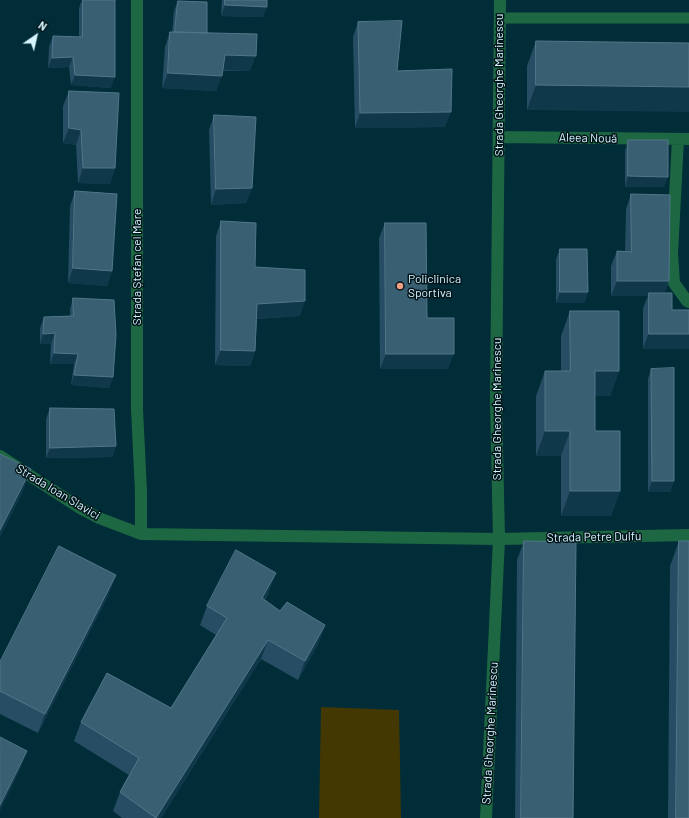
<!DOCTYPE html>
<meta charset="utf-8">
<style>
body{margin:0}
#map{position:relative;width:689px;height:818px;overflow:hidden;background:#002d38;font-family:Barlow,sans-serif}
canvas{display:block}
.north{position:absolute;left:16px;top:16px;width:40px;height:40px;-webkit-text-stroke:3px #00141a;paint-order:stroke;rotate:34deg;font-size:11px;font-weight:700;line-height:16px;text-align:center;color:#d7f5fe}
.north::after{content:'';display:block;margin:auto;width:14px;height:18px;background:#d7f5fe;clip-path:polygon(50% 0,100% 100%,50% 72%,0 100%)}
</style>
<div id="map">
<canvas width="689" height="818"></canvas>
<div class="north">N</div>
</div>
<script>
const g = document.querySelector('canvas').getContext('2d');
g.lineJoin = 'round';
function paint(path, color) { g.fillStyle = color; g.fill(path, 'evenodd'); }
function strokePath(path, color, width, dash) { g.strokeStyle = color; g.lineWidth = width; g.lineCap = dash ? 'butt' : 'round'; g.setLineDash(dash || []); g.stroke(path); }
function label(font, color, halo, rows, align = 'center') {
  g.font = font + ' Barlow,sans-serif'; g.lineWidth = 3; g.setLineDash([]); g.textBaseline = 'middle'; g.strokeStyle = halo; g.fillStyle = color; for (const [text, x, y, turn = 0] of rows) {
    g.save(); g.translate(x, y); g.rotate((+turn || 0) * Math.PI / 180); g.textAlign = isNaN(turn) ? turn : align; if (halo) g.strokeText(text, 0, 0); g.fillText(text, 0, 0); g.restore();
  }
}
const green = new Path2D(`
 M321,707L399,710L401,818H319Z`);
const service = new Path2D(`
 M500,18H689`);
const minor = new Path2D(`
 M137,0V409L141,492V534
 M499,137L689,139
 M678,139L672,254L674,283L687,301L689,302
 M0,456L80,508L99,518L141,534L499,539L689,535
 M486,818L499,539L496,401L500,0`);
const wall = new Path2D(`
 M82,0H115L111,88L71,85L69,67L48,68L49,47L53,36L79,37V8Z
 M222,0H267L263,17L221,16Z
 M178,1L207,33L250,71H222L216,91L162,88L165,47L170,32H172L174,11Z
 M358,22L397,71L445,127L355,128L353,37Z
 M536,41L689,43L527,110V66Z
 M69,91L115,168L110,184L78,183L76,145L63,143V106Z
 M214,115L252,188L246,203L211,205L209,130Z
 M628,140L664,187H625V151Z
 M75,191L112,271L107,286L68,283L70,206Z
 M631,194L669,281L643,349V308L648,296H611V266L617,251L625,252L626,209Z
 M221,221L255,267L300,316L257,319L255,351L250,366L215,365L216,236Z
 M385,223L427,318L448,369H380L379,238Z
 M560,249L588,292L584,303H556V259Z
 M73,298L113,377L109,388L71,385L74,364H50L51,344H40V328L44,317L70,316V309Z
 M570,311L619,371L610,396H595V431L620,491L611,516H561V456H536V396L545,371H561V336Z
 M651,369L674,481L670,492H648V379Z
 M50,408L116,446L112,457L46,458V419Z
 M524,541L573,818H515L517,560Z
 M679,541L689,818H668L670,566Z
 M269,592L265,600L280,611L325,625L318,644L298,680L261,659L161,818H122L113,811L120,792L129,775L74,741L81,722L171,708L216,635L200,625L207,606Z
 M109,594L38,733L0,714V662Z`);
const shadedWall = new Path2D(`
 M225,5L267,7L263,17L221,16Z
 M225,55L256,56L250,71L219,70Z
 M73,57L69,67L48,68L52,58Z
 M168,73L222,76L216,91L162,88Z
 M75,75L115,77L111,88L71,85Z
 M536,85L689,87V112L527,110Z
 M451,112L445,127L355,128L360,113Z
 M69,128L81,130L76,145L63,143Z
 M83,168H115L110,184L78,183Z
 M628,176L668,177L664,187H625Z
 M252,188L246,203L211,205L216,189Z
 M73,268L112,271L107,286L68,283Z
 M617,281H669L664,296L649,293L648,296H611Z
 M560,292H588L584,303H556Z
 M305,301L300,316L252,319L257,304Z
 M55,333L51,344H40L43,334Z
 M649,334H689V349H643Z
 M221,350L255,351L250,366L215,365Z
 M54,353L78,354L74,364H50Z
 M386,354H454L448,369H380Z
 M595,371H619L610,396H586Z
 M74,375L113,377L109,388L71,385Z
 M545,431H570L561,456H536Z
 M116,446L112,457L46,458L50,448Z
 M31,469L22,494L0,537V530Z
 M652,481H674L670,492H648Z
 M570,491H620L611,516H561Z
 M276,573L269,592L255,617L262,598Z
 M116,575L109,594L38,733L45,714Z
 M325,625L318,644L298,680L305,661Z
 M268,640L261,659L161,818H156Z
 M27,751L20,770L0,811V805Z`);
const building = new Path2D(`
 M83,0H115V77L75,75L73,57L52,58L53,36L82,37Z
 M225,0H267V7L225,5Z
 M178,1L207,2V33L175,32Z
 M402,21L397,71L452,69L451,112L360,113L358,22Z
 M170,32L257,34L256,56L225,55L222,76L168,73Z
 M536,41L689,43V87L536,85Z
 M69,91L119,93L115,168H83L81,130L69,128Z
 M214,115L256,117L252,188L216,189Z
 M628,140H668V177L628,176Z
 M75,191L117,194L112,271L73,268Z
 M631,194L670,195L669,281H617V251L631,252Z
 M221,221L256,223L255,267L305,270V301L257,304L255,351L221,350Z
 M385,223H426L427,318H454V354H386Z
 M560,249H587L588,292H560Z
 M649,293H672V310H689V334H649Z
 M73,298L114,300L116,335L113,377L74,375L78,354L54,353L55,333L43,334L44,317L73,316Z
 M570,311H619V371H595V431H620V491H570V431H545V371H570Z
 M674,368V481H652L651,369Z
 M50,408L114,409L116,446L50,448Z
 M0,454L31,469L0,530Z
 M524,541L576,542L573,818H521Z
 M679,541H689V818H676Z
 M59,546L116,575L45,714L0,691V662Z
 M236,550L276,573L262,598L280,611L287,602L325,625L305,661L268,640L156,818L120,792L139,758L81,722L107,673L171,708L227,618L207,606Z
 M0,737L27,751L0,805Z`);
const markers = [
 [400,286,4,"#f39f85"]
];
const streetNames = [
 ["Strada Gheorghe Marinescu",499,85,-90],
 ["Aleea Nouă",588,138,1],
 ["Strada Ștefan cel Mare",137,267,-90],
 ["Strada Gheorghe Marinescu",497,409,-90],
 ["Strada Ioan Slavici",58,492,31],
 ["Strada Petre Dulfu",594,537,-1],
 ["Strada Gheorghe Marinescu",490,733,-87]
];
const poiNames = [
 ["Policlinica",408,279],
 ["Sportiva",408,293]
];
paint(green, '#433802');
strokePath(service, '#1d6843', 11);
strokePath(minor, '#1d6843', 12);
paint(wall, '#264d63');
paint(shadedWall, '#0f384b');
paint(building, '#395f73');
strokePath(building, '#527689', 1);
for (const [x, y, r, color] of markers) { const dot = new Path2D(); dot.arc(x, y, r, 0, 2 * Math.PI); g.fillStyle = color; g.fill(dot); strokePath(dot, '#00141a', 1.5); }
label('12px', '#d7f5fe', '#00141a', streetNames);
label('12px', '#d7f5fe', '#00141a', poiNames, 'left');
</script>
